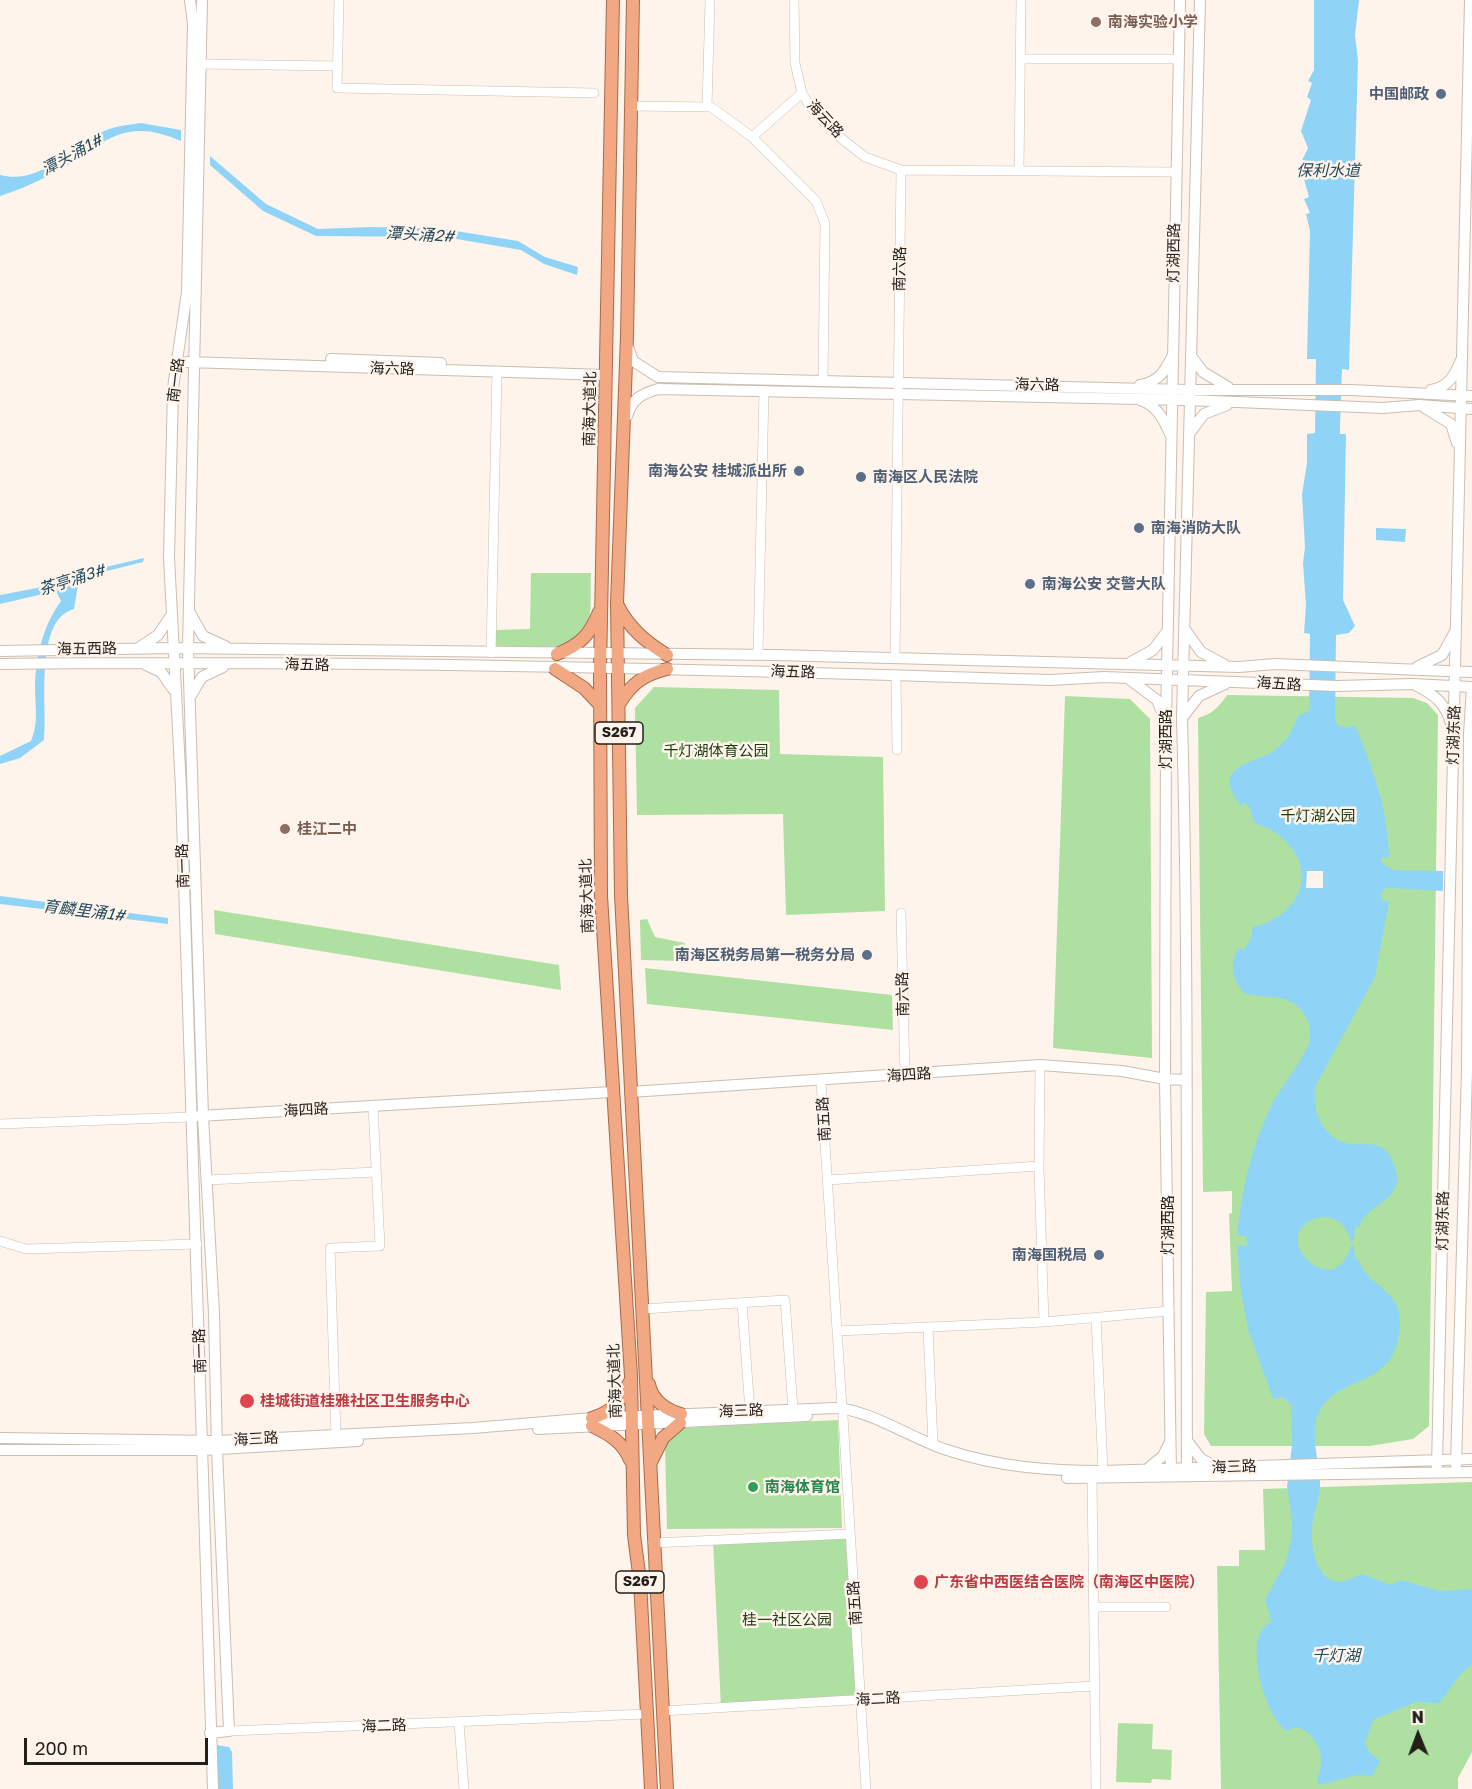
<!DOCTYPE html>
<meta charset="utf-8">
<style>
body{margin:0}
#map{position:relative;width:1472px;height:1789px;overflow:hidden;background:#fef4eb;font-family:"Golos Text",sans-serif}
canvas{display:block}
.north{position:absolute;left:1388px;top:1705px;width:60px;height:60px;-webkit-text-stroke:4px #fef4eb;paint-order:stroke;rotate:359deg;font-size:16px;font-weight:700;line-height:24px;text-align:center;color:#231f1a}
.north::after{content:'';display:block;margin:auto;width:21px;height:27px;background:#231f1a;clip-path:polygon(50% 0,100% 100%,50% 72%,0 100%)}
.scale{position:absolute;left:24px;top:1738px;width:184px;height:27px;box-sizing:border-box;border:3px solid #231f1a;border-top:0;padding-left:8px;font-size:18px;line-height:21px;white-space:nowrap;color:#231f1a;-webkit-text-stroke:4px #fef4eb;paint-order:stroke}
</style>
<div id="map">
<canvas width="1472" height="1789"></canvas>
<div class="north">N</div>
<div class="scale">200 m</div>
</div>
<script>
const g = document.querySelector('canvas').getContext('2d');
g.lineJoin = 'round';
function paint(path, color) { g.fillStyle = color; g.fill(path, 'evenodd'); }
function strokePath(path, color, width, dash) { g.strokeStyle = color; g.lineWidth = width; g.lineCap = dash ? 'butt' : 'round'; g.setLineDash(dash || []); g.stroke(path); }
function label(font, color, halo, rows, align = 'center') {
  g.font = font + ' "Golos Text","Noto Sans SC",sans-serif'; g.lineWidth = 5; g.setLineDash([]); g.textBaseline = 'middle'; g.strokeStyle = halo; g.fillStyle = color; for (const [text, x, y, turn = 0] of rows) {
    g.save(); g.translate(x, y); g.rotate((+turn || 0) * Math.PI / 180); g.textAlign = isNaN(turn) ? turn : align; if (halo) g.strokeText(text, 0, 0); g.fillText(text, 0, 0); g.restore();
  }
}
const green = new Path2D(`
 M531,573H591C590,588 592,605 589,620C583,657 523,646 495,646L496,630L530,629Z
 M654,687L779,690L780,754L883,757L885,911L786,915L783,814L637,815L635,708Z
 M1227,695L1413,698L1427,703L1438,715L1429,1426L1413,1439L1370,1446H1211L1204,1434L1206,1292L1232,1291L1229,1214L1232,1213V1191L1203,1192L1198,718C1212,714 1219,707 1227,695Z
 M1065,696L1130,699L1150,719L1152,1058L1053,1048Z
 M214,910L559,965L561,990L215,934Z
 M647,919L655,937L685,943L684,961L641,960L640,920Z
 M645,968L892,995L893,1030L647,1004Z
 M838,1420L842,1528L667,1529L665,1445L681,1428Z
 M1472,1482V1752L1458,1778V1789H1221L1217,1566H1239V1550H1265L1263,1489Z
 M850,1534L862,1700L721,1708L713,1541Z
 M1118,1723L1153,1724L1152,1749L1172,1750L1171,1780L1152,1779L1151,1783L1116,1782Z`);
const water = new Path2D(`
 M1314,0H1359L1355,35L1358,60L1349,370L1342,369L1340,425V434H1346L1343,600L1355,626L1349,633L1336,635L1335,720L1339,726L1348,728L1355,725C1373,769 1388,809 1389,857L1381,858L1383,864L1394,870L1443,871V891L1392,888H1385L1382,892L1381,900L1389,902L1375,977L1315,1087C1313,1112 1322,1139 1350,1144C1361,1145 1373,1142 1382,1148C1389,1152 1393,1161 1395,1168C1397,1173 1398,1180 1396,1186C1389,1204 1366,1207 1359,1227L1356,1226L1353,1241L1351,1242C1348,1226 1334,1213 1317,1218C1264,1234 1335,1307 1351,1245H1354L1355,1259L1359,1260C1367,1289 1408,1288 1399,1335C1390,1389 1341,1374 1320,1410C1309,1430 1319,1461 1320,1482C1321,1498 1313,1512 1312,1527C1310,1546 1317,1588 1345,1581C1350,1579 1356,1576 1362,1574L1391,1585L1401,1580L1440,1591L1472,1589V1664C1456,1676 1451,1689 1439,1703L1416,1702L1373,1720L1365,1743L1368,1751L1380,1761L1372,1776L1357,1775L1319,1785L1317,1779C1324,1762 1322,1746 1309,1734C1302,1728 1297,1725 1287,1731C1266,1718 1248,1653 1261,1631C1263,1627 1268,1624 1271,1621L1265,1599L1286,1562L1291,1540L1292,1521L1287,1486L1292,1445L1291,1405L1283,1397L1273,1399L1248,1329L1241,1292L1237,1246L1247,1245L1246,1236L1237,1235C1242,1188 1252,1145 1273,1102C1281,1088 1306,1055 1309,1043C1312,1031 1309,1018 1300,1009C1285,992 1264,1000 1244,993C1232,978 1229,965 1238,948L1243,950L1250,941L1253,927C1318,912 1317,842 1254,823L1250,808L1244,802L1241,806C1209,764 1254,765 1275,750C1287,741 1293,730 1298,716L1309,711L1310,634L1304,633L1306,605L1303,563L1305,547L1302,494L1307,463V434L1315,433L1316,359H1307L1310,231L1306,214L1310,213L1304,199L1309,197L1300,165L1308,148L1301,131L1311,100L1307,97L1312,83L1308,81L1314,70Z
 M141,123L181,130V141C140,123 117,130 83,155C58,172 29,187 0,196V175C40,185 67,150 100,133C113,126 127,125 141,123Z
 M210,156L266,204L318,229L372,227L444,229L518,241L545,257L578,267L577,275L544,264L521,250L445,237L316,236L263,211L210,165Z
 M1376,528L1406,529L1405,542L1376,540Z
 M144,558L143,562L95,574L78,585L74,609C33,620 48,707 44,740L20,758L0,764V756L31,741C39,722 35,706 35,686C36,655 43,626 61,601L56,591L0,604V595L58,584L93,570Z
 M0,896L168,918V924L0,904Z
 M216,1745L229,1747L232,1752L233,1789H218Z`);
const pier = new Path2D(`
 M1307,871H1323V888H1306Z`);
const tertiary = new Path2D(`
 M339,0L337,88L594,93
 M794,0L795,63L802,93L808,103L832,131L865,157L901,170L1175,172
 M1021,59H1179
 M201,64L336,66
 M631,106L711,107L752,137L816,201L825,224L823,381
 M707,107L710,0
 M752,137L802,93
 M1019,171L1021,0
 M491,653L497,371
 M758,655L764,391
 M895,658L901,170
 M896,675L897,750
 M901,913L905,1075
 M1040,1065L1039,1169L1044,1322
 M821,1081L842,1408
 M0,1124L191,1117
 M207,1180L376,1172
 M828,1180L1039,1166
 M0,1241L26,1249L197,1244
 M742,1303L750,1411
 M643,1309L785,1300L793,1409
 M1096,1317L1103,1471
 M928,1327L933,1445
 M837,1331L1044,1322L1169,1311
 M843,1416L866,1789
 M336,1435L330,1248L380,1246L373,1106
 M1092,1479L1096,1789
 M653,1543L850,1534
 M1093,1607H1166
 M662,1711L1094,1686
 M459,1723L464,1789
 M229,1731L646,1714`);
const secondary = new Path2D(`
 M190,0L193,24L187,292L173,388L169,557L181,788L213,1789
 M202,0L188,648L203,1116L214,1313L217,1450L229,1731L210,1733
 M629,349L633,361L658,377L1189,390H1351L1472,396
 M1191,356L1203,372L1228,387
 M331,359L441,363
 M187,362L606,375
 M1140,385C1159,382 1165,371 1173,355
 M1431,390C1449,387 1455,375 1462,358
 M1140,400C1157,405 1164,420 1170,434
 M1425,408L1451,424L1457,443
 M627,416C632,399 641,394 658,389L1188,400L1383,408L1419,405L1472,409
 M1189,434L1204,414L1227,405
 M190,613L203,636L225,646
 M1186,631L1201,652L1225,665
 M140,647L158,635L172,614
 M0,651L175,648L774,655L1239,667L1275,664L1472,672
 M1131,662L1153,650L1168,630
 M0,664C350,660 701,669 1051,680L1104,677L1337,686L1412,684L1472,687
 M146,665L161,672L173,689
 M1417,667L1442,655L1456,630
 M1129,679L1157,700L1164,717
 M1417,686C1435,695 1446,704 1451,724
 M190,697L202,677L223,667
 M1182,718L1199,696L1225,684
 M630,1092L1040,1065L1122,1071L1165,1079L1186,1080
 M199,1116L612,1092
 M538,1429L807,1416
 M0,1438L217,1441L473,1428L592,1418L835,1408C871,1410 912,1439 947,1450C998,1467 1050,1471 1103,1471L1472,1459
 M1188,1442L1201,1459L1216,1467
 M0,1450H202L358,1441
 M1456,1465L1467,1070L1469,734L1472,688
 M1437,1466L1470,0
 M1146,1470L1163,1456L1170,1442
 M1187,1474C1186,1222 1189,970 1182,718L1200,0
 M1171,1475L1165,1079L1166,722L1180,0
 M1067,1478L1472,1472`);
const trunk = new Path2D(`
 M613,0L600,669L601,896L631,1376L634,1535L640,1581L651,1789
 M633,0L627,336L617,603L621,895L667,1789
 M618,606C629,628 646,642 667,655
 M557,654C580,645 590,635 599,612
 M555,669L584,688L600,705
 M619,704C632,683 643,675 667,669
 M649,1384C652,1400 666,1410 681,1414
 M592,1418C611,1412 622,1402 629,1383
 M592,1426C609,1434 623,1442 630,1460
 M651,1462L663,1438L680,1423`);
const markers = [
 [1096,22,6,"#8d6e63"],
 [1441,94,6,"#5c6f8a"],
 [799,471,6,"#5c6f8a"],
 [861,477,6,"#5c6f8a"],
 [1139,528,6,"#5c6f8a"],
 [1030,584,6,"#5c6f8a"],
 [285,829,6,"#8d6e63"],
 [867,955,6,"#5c6f8a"],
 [1099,1255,6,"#5c6f8a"],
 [247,1401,8,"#e0444e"],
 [753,1487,6,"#2e9e5b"],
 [921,1582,8,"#e0444e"]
];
const shields = [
 [619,733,48],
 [640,1582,48]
];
const shieldNames = [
 ["S267",619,733],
 ["S267",640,1582]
];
const educationNames = [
 ["南海实验小学",1108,22],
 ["桂江二中",297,829]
];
const serviceNames = [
 ["中国邮政",1429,94],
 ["南海公安 桂城派出所",787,471],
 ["南海区人民法院",873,477,"left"],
 ["南海消防大队",1151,528,"left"],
 ["南海公安 交警大队",1042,584,"left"],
 ["南海区税务局第一税务分局",855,955],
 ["南海国税局",1087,1255]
];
const streetNames = [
 ["海云路",825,119,47],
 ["灯湖西路",1174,253,-89],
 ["南六路",900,269,-89],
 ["海六路",392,369,1],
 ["南一路",176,380,-83],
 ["海六路",1037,385,1],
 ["南海大道北",590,409,-89],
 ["海五西路",87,649,-1],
 ["海五路",307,665,1],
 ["海五路",793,672,2],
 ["海五路",1279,684,3],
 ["灯湖东路",1454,735,-88],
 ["灯湖西路",1166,739,-90],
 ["南一路",183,866,-92],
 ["南海大道北",587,896,-92],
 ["南六路",903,994,-91],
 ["海四路",909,1075,-4],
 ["海四路",306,1110,-3],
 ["南五路",824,1119,-93],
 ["灯湖东路",1443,1221,-89],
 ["灯湖西路",1168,1225,-90],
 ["南一路",200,1351,-92],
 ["南海大道北",615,1381,-92],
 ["海三路",741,1411,-2],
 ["海三路",256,1439,-3],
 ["海三路",1234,1467,-2],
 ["南五路",855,1603,-94],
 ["海二路",878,1699,-3],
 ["海二路",384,1726,-2]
];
const parkNames = [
 ["千灯湖体育公园",716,751],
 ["千灯湖公园",1318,816],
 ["桂一社区公园",787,1620]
];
const healthNames = [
 ["桂城街道桂雅社区卫生服务中心",260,1401],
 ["广东省中西医结合医院（南海区中医院）",934,1582]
];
const leisureNames = [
 ["南海体育馆",765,1487]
];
const waterNames = [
 ["潭头涌1#",72,155,-29],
 ["保利水道",1328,171],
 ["潭头涌2#",420,235,3],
 ["茶亭涌3#",72,580,-18],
 ["育麟里涌1#",84,911,7],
 ["千灯湖",1336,1656]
];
paint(green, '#aee0a1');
paint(water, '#8fd4f7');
paint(pier, '#fef4eb');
strokePath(tertiary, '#cabeb2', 10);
strokePath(secondary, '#cabeb2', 12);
strokePath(trunk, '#a86a4b', 14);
strokePath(tertiary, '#fff', 9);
strokePath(secondary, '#fff', 10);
strokePath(trunk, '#f3a884', 12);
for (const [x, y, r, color] of markers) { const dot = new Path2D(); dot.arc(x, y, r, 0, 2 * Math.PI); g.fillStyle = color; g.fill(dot); strokePath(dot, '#fef4eb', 2); }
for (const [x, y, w] of shields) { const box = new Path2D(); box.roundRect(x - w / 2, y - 11, w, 22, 4.5); g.fillStyle = '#fef4eb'; g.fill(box); strokePath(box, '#231f1a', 1.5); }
label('bold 14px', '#231f1a', null, shieldNames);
label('bold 15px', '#785e54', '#fef4eb', educationNames, 'left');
label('bold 15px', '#4e5e75', '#fef4eb', serviceNames, 'right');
label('15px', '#231f1a', '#fef4eb', streetNames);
label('15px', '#193b0e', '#fef4eb', parkNames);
label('bold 15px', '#be3a42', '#fef4eb', healthNames, 'left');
label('bold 15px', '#27864d', '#fef4eb', leisureNames, 'left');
label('italic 16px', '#244b5e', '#fef4eb', waterNames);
</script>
